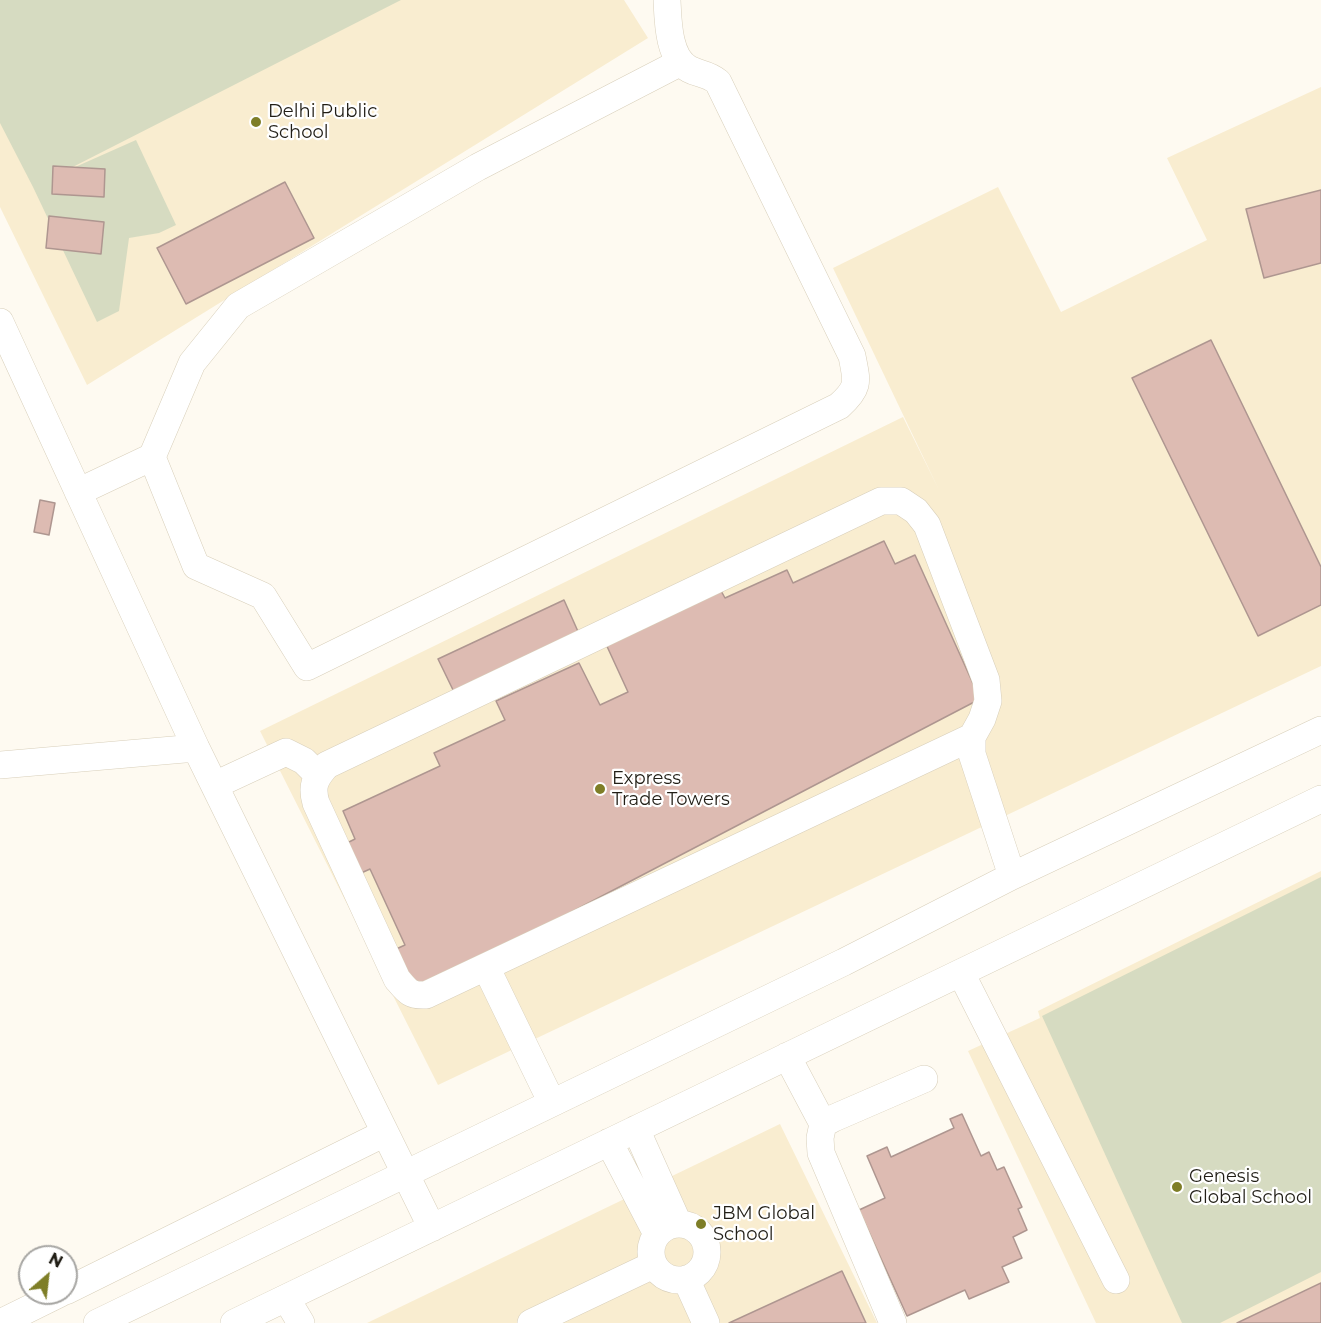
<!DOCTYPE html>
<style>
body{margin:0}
#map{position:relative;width:1321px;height:1323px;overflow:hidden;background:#fefaf1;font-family:Montserrat,sans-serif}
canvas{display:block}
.north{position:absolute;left:18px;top:1245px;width:60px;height:60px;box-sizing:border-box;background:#fff;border:2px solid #a6a5a2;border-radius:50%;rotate:28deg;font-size:16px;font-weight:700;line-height:24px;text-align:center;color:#211e16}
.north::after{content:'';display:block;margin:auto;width:21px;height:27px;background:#7e7e27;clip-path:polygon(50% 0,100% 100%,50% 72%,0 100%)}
</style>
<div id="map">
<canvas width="1321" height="1323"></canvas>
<div class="north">N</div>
</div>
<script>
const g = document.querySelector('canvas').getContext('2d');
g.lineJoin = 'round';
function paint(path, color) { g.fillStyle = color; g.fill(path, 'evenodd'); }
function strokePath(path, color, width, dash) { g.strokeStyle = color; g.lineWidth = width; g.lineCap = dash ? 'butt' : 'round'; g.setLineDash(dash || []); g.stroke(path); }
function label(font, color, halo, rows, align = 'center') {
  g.font = font + ' Montserrat,sans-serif'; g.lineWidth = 4.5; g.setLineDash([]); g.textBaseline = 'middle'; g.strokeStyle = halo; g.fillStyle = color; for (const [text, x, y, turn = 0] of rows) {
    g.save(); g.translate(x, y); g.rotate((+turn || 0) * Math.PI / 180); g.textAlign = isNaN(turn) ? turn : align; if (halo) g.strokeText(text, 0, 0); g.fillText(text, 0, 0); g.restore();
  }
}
const built = new Path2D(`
 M0,0H624L648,38L87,385L0,207Z
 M1321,87V666L438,1085L260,731L903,417L939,490L833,268L998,187L1061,312L1207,240L1167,158Z
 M1321,871V1323H1096L968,1051L1040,1018L1038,1011Z
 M780,1124L877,1323H367Z`);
const green = new Path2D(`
 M0,0H401L55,176L136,140L176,225L159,233L129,238L119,311L97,322L33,187L0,123Z
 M1321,877V1272L1220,1323H1182L1042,1016Z`);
const building = new Path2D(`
 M53,166L105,169L104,197L52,194Z
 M285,182L314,238L186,304L157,248Z
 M1321,190V263L1264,278L1246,209Z
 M49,216L104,222L101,254L46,248Z
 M1211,340L1321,567V605L1258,636L1132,378Z
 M40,500L55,503L49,535L34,532Z
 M884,541L895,564L915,555L980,699L414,994L394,950L405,945L370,869L359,874L345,844L355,839L343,811L440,766L434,753L505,720L496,701L579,663L600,705L628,692L605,642L720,589L725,598L787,570L793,583Z
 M564,600L580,636L455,694L438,659Z
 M962,1114L981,1156L989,1152L997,1170L1004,1167L1022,1207L1018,1209L1027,1230L1013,1237L1022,1258L1002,1267L1009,1282L969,1299L965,1290L907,1316L859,1210L885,1198L867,1156L887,1147L891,1157L954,1128L950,1119Z
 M842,1271L866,1323H729Z
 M1321,1283V1323H1237Z`);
const minor = new Path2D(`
 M667,0C668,20 668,58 689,69C700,75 707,73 718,82L852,356C857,382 860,387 839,406L307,667L263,596L196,566L152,457L192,363L238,306L478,167L681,62
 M0,322L196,748L432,1228
 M78,492L152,457
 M972,737L426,995C410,996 407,991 397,979L316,803C311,786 315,778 327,765L881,501H901L916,511L927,525L986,680L988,701L982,719L972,737V754L1012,876
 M0,765L196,748
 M215,785L286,752L304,761L318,775
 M486,967L552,1103
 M961,973L1116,1280
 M787,1056L823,1124
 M636,1129L678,1223
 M609,1142L657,1234
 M651 1252a28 28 0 1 1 56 0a28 28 0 1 1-56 0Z
 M686,1279L706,1323
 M66,1291L385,1133
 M286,1298L301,1323
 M0,1323L61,1293
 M97,1323L844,962L1012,876L1321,730
 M234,1323L1321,799
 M531,1323L653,1265
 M893,1323L821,1153L820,1138L823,1124L834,1118L924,1079`);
const markers = [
 [256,122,6,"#7e7e27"],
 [600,789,6,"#7e7e27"],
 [1177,1187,6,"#7e7e27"],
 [701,1224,6,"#7e7e27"]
];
const poiNames = [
 ["Delhi Public",268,112],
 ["School",268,133],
 ["Express",612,779],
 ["Trade Towers",612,800],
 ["Genesis",1189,1177],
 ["Global School",1189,1198],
 ["JBM Global",713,1214],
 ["School",713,1235]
];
paint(built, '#f9edd0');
paint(green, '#d6dbc1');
paint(building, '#ddbbb2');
strokePath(building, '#ae9690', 1.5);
strokePath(minor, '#d8cfba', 28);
strokePath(minor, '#fff', 27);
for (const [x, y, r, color] of markers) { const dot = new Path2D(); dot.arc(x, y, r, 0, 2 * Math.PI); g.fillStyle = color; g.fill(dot); strokePath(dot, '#fff', 2); }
label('18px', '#211e16', '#fff', poiNames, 'left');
</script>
